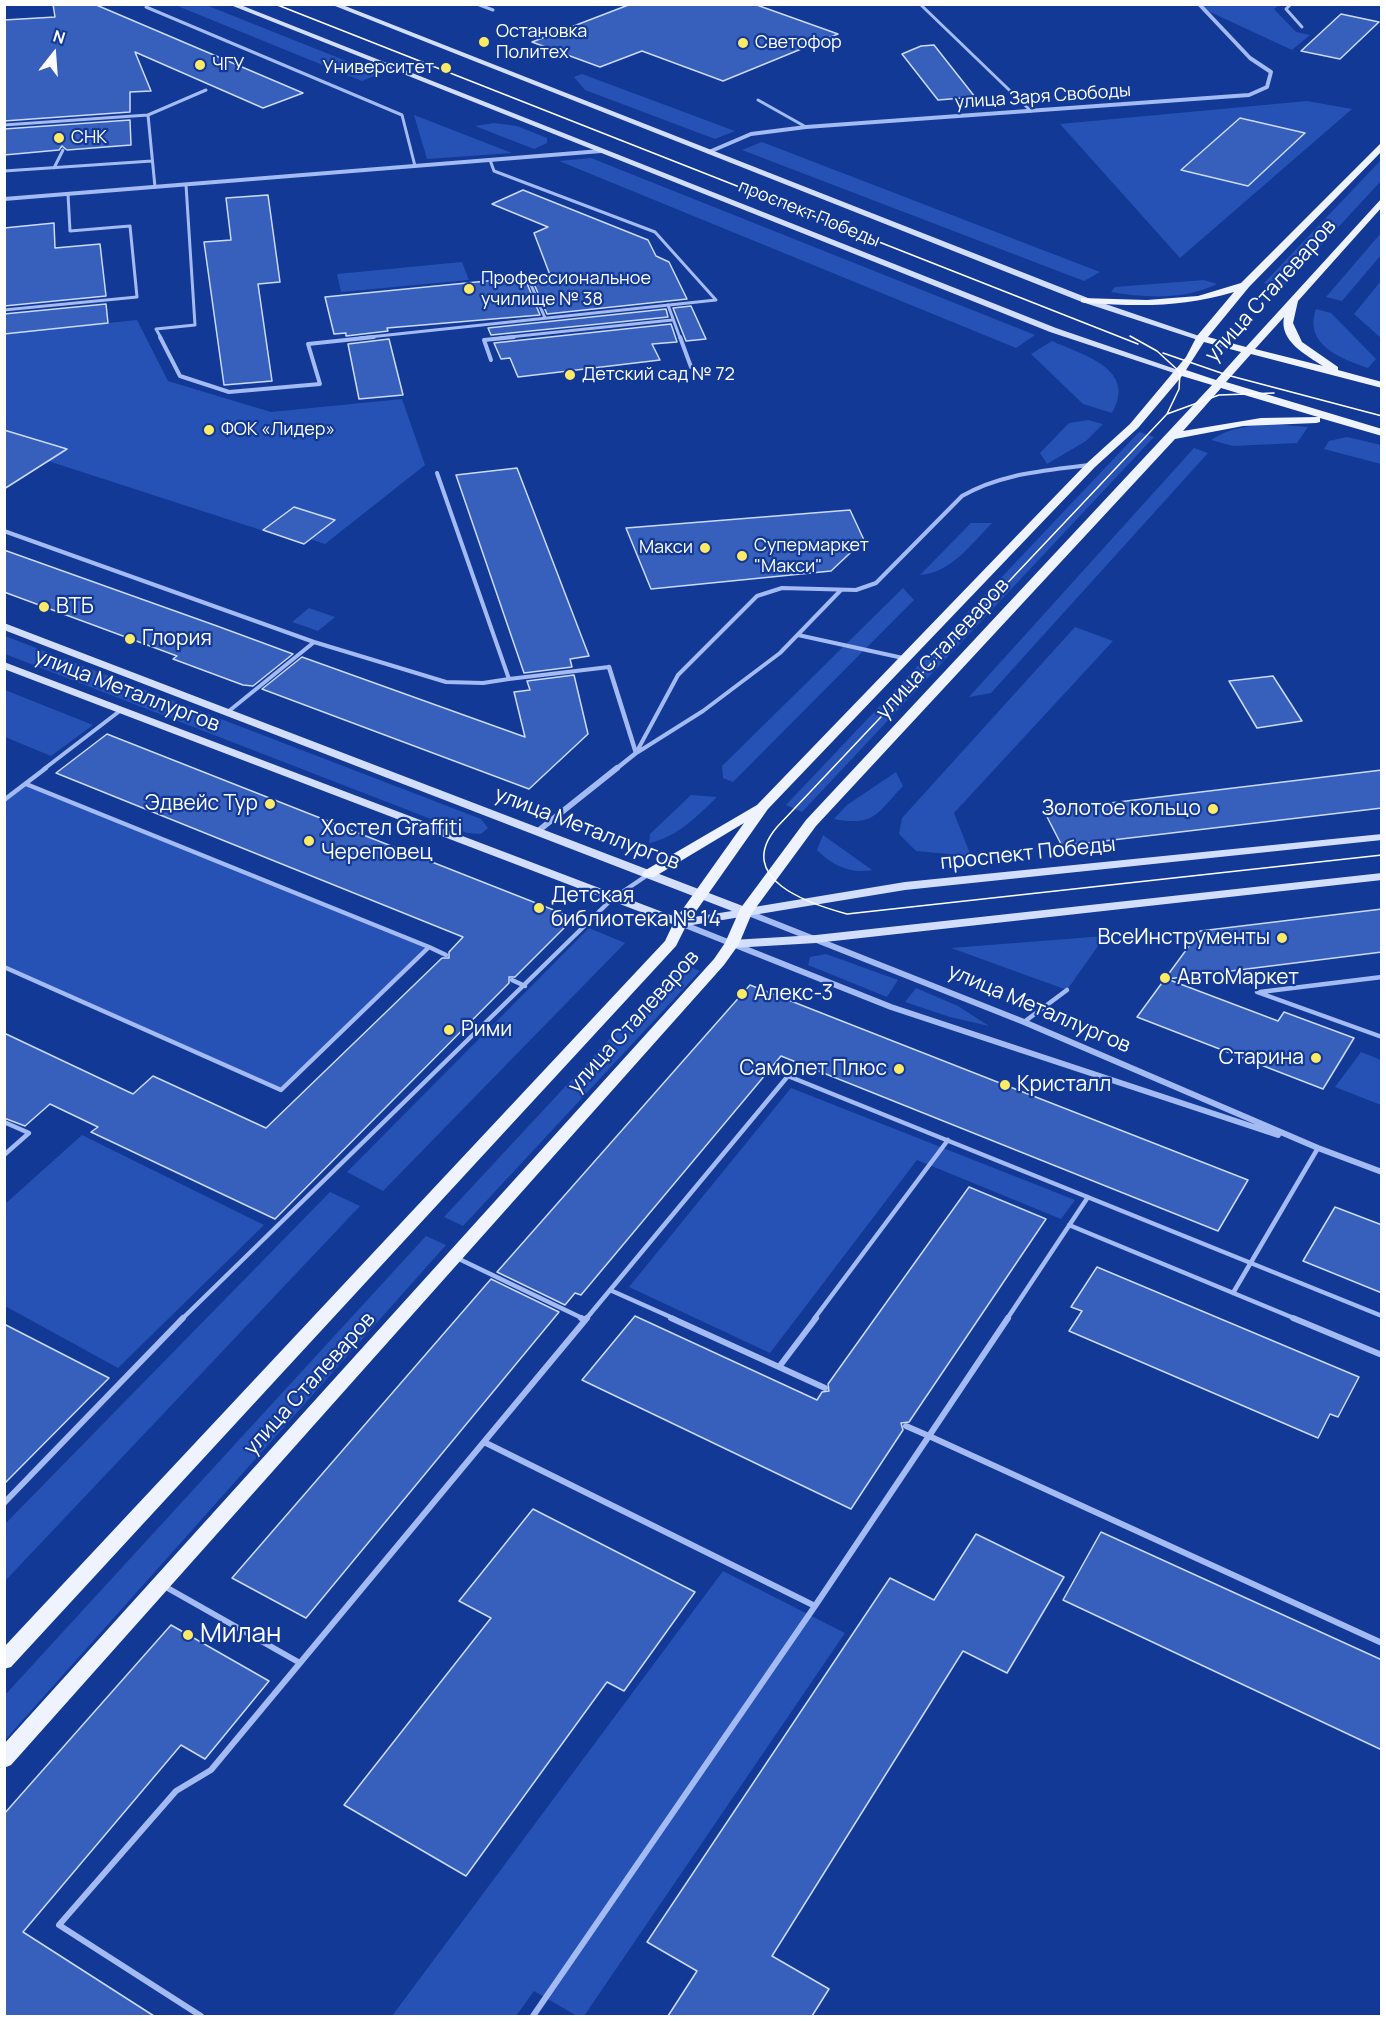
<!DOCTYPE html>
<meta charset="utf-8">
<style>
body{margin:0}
#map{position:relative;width:1386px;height:2021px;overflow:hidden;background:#133996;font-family:Manrope,sans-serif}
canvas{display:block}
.frame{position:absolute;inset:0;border:6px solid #fff;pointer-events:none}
.north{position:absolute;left:24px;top:24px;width:60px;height:60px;-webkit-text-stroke:4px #133996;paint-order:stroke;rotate:17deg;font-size:16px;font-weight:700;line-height:24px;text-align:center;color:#fff}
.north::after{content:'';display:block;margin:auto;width:21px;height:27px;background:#fff;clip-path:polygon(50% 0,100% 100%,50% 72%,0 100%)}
</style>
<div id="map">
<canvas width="1386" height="2021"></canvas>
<div class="frame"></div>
<div class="north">N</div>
</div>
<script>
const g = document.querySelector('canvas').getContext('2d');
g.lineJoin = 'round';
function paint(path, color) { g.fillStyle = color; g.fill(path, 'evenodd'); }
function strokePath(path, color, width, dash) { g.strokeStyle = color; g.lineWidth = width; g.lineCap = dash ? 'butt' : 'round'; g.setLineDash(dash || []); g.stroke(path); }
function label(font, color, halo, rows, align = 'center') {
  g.font = font + ' Manrope,sans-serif'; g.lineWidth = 4.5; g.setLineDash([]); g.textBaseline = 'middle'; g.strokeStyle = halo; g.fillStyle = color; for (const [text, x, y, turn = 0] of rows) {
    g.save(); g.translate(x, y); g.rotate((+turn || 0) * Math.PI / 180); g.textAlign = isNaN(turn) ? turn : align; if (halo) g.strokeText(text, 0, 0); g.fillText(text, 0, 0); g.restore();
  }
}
const green = new Path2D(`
 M175,5H206L379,74L362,81Z
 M1195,5H1279L1274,9L1296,32L1310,35L1292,50Z
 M582,74L735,131L715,139L585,90L574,77Z
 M1307,101L1352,109L1180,258L1060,124Z
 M414,115L512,153L427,159Z
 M494,123L517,126L547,138V143L534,149L475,126Z
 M762,142L1100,272L1084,281L742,150Z
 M591,158L1035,335L1016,348L559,161Z
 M1381,160V181L1282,288L1264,283Z
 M1381,233V255L1342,301L1326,297Z
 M462,262L469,280L341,292L337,274Z
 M1204,280L1217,284C1184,300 1146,298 1111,292L1115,287Z
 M1381,281V338L1354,314Z
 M1316,309L1331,313L1376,359L1368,368C1342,359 1303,345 1316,309Z
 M137,320L168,381L271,412L402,399L425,465L325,544L310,539L304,544L5,447V334Z
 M1052,341C1083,355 1138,369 1112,413L1083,404L1031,354Z
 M1088,420L1103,424L1086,441L1047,464L1040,453L1069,423Z
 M1272,424L1308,427L1297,443L1233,446L1211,440C1230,427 1250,426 1272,424Z
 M1139,432L1154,437L802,812L786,805Z
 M1347,437L1381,445V464L1324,449L1329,441Z
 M1194,448L1208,453L991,693L969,697Z
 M971,523H992C971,544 951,573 920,575Z
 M903,588L914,600L733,782L723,778L722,766Z
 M309,608L335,617L318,631L292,622Z
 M1075,627L1113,641L954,813L971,856L916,851L899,834L902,818Z
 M5,636L481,819L488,828L481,834L467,833L5,654Z
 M5,690L93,725L51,756L5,737Z
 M896,772L903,786C877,813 875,827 834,819L847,805Z
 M26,784L429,947L281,1090L5,967V800Z
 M691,795L717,797C696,817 678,837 649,843L650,834Z
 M823,835L872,870C850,874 833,866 817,850Z
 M589,928L625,943L383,1191L347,1172Z
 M1105,936L1067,990L951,948Z
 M826,954L898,980L887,997L808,965L810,957Z
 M680,963L700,971L463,1226L444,1217Z
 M916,988L958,1006L989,1026L950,1017L905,1002Z
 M1361,1052L1381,1060V1105L1335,1087Z
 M791,1088L1075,1200L1061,1219L917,1160L770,1353L629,1287Z
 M82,1135L264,1225L118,1368L5,1306V1204Z
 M330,1192L360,1206L5,1581V1524Z
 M426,1236L446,1245L5,1740V1695Z
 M723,1571L845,1633L584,2016H577L534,1991L516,2016H392Z`);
const building = new Path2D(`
 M53,4H94L303,93L263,108L135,52L151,91L130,92V112L4,121V20L55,17Z
 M631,4H754L838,34L723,81L642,51L600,67L532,42Z
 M1341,14L1379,22L1340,59L1301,51Z
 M934,45L975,97L938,100L902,54L921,46Z
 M1240,118L1305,133L1248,186L1181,170Z
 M130,120L131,145L67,150L62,146L59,150L4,155V129Z
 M523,190L648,240L656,256L669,262L687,299L547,314L531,277L550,275L534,233L548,227L492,204Z
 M268,195L280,282L258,284L272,381L224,385L204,242L231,240L226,198Z
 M54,223L55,248L100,244L106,296L4,306V228Z
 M527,277L526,281L540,315L387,328L388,331L346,336V333L334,334L325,297Z
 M106,304L108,323L4,334V314Z
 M691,306L706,339L686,341L673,308Z
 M666,309L668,317L491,335L488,328Z
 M671,324L677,342L652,344L660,360L518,377L510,358L501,359L494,343Z
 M389,339L403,395L359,399L348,344Z
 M4,430L67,449L4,489Z
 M517,468L589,656L570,659L572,667L524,673L456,475Z
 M294,507L335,520L304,544L263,530Z
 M850,510L864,540L831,571L651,589L626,528Z
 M4,550L217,626L293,654L253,686L243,685L173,659L177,656L4,592Z
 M302,657L525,737L514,692L530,690L527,681L574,675L588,734L529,789L262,689Z
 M1273,676L1302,721L1257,728L1229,681Z
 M107,734L574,918L515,977H509V983L275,1219L91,1132L98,1127L50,1104L25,1126L4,1118V1033L133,1094L153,1076L266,1128L442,958H449V952L463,937L56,773Z
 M1382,770V808L1062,846L1044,811Z
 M1382,909V952L1167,979L1278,1021L1284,1012L1354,1038L1323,1089L1137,1017L1200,931Z
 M750,985L1005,1085L1248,1180L1218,1231L781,1056L581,1295L575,1293L565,1305L497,1272Z
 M969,1187L1046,1219L909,1422L901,1423L903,1430L851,1509L582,1380L635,1316L817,1400L822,1392L829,1391L828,1384Z
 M1335,1207L1382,1225V1293L1303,1261Z
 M1097,1267L1359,1377L1338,1417L1330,1414L1318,1438L1069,1331L1082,1311L1071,1307Z
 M491,1279L559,1312L306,1618L232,1578Z
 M4,1324L109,1378L4,1484Z
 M533,1509L695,1592L624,1691L607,1682L466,1876L344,1805L491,1618L459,1601Z
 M1101,1532L1382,1660V1750L1063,1600Z
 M976,1534L1064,1577L1007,1673L963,1651L772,1956L829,1989L812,2016H668L697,1971L647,1942L890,1578L934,1600Z
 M171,1625L269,1681L205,1759L181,1745L23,1932L154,2016H4V1814Z`);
const laneFar3 = new Path2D(`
 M477,4L493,10
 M920,4L1031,111
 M1291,4L1286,9L1302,27
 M146,7L402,115L415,166
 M758,100L806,127
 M4,125L148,115
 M54,168L63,150
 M4,171L152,161
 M155,187L148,115L206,90
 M529,280L545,318
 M668,305L680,338
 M4,310L137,297L130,226L70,231L68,194
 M161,338L156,329L195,325L186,185
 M360,338L716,300L655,232L494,171L490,160
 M500,338L672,320`);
const laneFar2 = new Path2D(`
 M160,337L180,376L229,392L320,384L308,344L374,337
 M680,337L691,367
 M491,360L484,340L514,337
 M4,531L314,642L446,682L483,683L509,679L437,473
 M798,635L903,658
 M509,679L609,667
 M229,711L313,643
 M638,752L703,711L780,653L841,590
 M636,753L678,675L757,596L782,588L856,590L876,583L962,496C1002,473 1045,471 1089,465
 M44,769L121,710`);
const laneFar1 = new Path2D(`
 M4,800L46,768
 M429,947L446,955
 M4,967L281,1090L429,947L26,784
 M512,980L525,986
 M1257,992L1382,1037
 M1260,992L1382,977
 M1024,1022L1067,990
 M4,1122L29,1133L4,1155
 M1069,1225L1296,1319
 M457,1258L584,1319
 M610,1290L675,1319
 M1233,1293L1318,1148
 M182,1319L612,899L649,874
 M586,1319L788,1076L1382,1316
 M814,1319L948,1140
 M1007,1319L1088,1197`);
const lane = new Path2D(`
 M581,1318L585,1320
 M671,1318L779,1367L816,1318
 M1008,1318L929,1436L1382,1643
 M1293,1318L1382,1355
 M779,1367L825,1388
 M484,1442L815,1606L929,1436L906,1426
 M4,1503L183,1318
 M164,1586L300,1663
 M201,2016L59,1925L176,1791L211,1770L587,1318
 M533,2016L815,1606`);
const streetFar2 = new Path2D(`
 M709,152L751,134L806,127L1249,95L1267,87L1271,72L1250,58L1199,4
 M4,199L601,151`);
const streetFar1 = new Path2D(`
 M609,667L636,753L616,769`);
const street = new Path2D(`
 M538,831L617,768
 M746,912L1024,1022L1318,1148L1382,1172
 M680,923L891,1007L1278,1135`);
const secondary = new Path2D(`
 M228,4H238L1056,328L1184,372L1177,374L1050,332Z
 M330,4H340L1088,298L1205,338L1198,340L1082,302Z
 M4,623L748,908L905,882L1382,834V840L905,890L680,927L4,669V662L681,919L732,911L4,630Z
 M1382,873V880L816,943L732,948L726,944L732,940L816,935Z`);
const primary = new Path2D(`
 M1382,142V151L1249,287L1208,337L1246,347L1382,198V207L1298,301L1293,323L1302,342L1338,367V370L1382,382V388L1251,354L1226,382L1382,429V436L1320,418V422L1316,423L1243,426L1175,439L816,826L752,913L739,944L724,965L11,1765L4,1768V1744L714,959L725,943L740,909L806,820L1212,385L1182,376L1138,428L1095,467L768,809L687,924L676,946L11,1667L4,1669V1647L665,941L675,920L744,823L654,877H644L642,874L644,871L757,805L1087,463L1130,424L1186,357L1197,336L1234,292C1180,308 1140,306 1085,303L1081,302V298L1147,300L1198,296L1241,283ZM1284,317C1279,341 1306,355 1323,366L1255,349ZM1204,342L1241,352L1216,380L1186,370ZM1221,388L1318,417L1261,418L1183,431Z`);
const tram = new Path2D(`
 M275,4L1138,344
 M1130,336L1157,351L1180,372L1179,389L1167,414L777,827C733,879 810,904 847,914L1382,855
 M1163,353L1227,375L1382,416
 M1167,414L1219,395L1274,393`);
const markers = [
 [484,42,6,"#ffea65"],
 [743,43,6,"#ffea65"],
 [200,65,6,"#ffea65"],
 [446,68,6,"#ffea65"],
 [59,138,6,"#ffea65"],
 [469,289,6,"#ffea65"],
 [570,375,6,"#ffea65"],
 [209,430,6,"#ffea65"],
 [705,548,6,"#ffea65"],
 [742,556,6,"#ffea65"],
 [44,607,6,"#ffea65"],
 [130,639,6,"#ffea65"],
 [270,804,6,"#ffea65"],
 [1213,809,6,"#ffea65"],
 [309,841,6,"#ffea65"],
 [539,908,6,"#ffea65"],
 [1282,938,6,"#ffea65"],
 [1165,978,6,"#ffea65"],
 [742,994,6,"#ffea65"],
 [449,1030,6,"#ffea65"],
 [1316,1058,6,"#ffea65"],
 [899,1069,6,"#ffea65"],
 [1005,1085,6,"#ffea65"],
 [188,1635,6,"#ffea65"]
];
const farPoinames = [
 ["Остановка",496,32],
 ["Политех",496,53],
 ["Светофор",755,43],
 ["ЧГУ",212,65],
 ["Университет",434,68,"right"],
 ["СНК",71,138],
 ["Профессиональное",481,279],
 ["училище № 38",481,300],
 ["Детский сад № 72",582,375],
 ["ФОК «Лидер»",221,430],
 ["Супермаркет",754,546],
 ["\"Макси\"",754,567],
 ["Макси",693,548,"right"]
];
const farStreetnames = [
 ["улица Заря Свободы",1043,97,-4],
 ["проспект Победы",809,214,22]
];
const streetNames = [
 ["улица Сталеваров",1271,291,-48],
 ["улица Сталеваров",943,649,-47],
 ["улица Металлургов",127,691,21],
 ["улица Металлургов",587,829,21],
 ["проспект Победы",1028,854,-6],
 ["улица Металлургов",1039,1009,23],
 ["улица Сталеваров",634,1022,-48],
 ["улица Сталеваров",310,1384,-48]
];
const poiNames = [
 ["ВТБ",56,607],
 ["Глория",142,639],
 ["Эдвейс Тур",258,804,"right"],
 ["Золотое кольцо",1201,809,"right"],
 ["Хостел Graffiti",321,829],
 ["Череповец",321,853],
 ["Детская",551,896],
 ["библиотека № 14",551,920],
 ["ВсеИнструменты",1270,938,"right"],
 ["АвтоМаркет",1177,978],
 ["Алекс-3",754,994],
 ["Рими",461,1030],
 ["Старина",1304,1058,"right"],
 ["Самолет Плюс",887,1069,"right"],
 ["Кристалл",1017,1085]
];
const nearPoinames = [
 ["Милан",200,1635]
];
paint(green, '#2651b5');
paint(building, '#375fbc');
strokePath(building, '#cbdafd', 1.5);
strokePath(laneFar3, '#a3bbf2', 3);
strokePath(laneFar2, '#a3bbf2', 4);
strokePath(laneFar1, '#a3bbf2', 4.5);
strokePath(lane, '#a3bbf2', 6);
strokePath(streetFar2, '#a3bbf2', 4);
strokePath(streetFar1, '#a3bbf2', 4.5);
strokePath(street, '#a3bbf2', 6);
paint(secondary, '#d3defc');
paint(primary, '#eff3ff');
strokePath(tram, '#fff', 1.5);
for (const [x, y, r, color] of markers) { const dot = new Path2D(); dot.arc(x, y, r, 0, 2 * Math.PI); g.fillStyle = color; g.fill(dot); strokePath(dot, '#133996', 2); }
label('18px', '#fff', '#133996', farPoinames, 'left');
label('18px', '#fff', '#133996', farStreetnames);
label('21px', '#fff', '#133996', streetNames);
label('21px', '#fff', '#133996', poiNames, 'left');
label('26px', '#fff', '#133996', nearPoinames, 'left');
</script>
